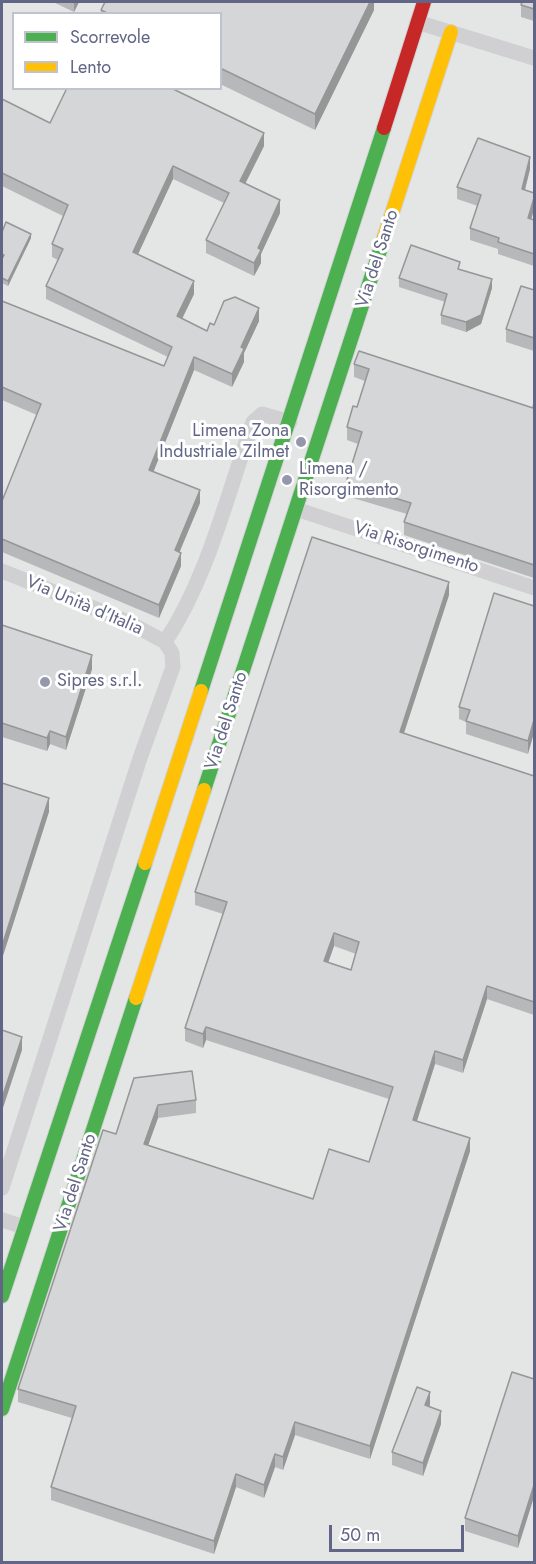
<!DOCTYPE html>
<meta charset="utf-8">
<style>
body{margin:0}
#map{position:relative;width:536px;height:1564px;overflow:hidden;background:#f4f5f3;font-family:Jost,sans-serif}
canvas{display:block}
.frame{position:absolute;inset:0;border:3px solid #626686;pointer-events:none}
.legend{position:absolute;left:12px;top:12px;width:210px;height:78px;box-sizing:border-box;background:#fff;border:2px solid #c0c2cf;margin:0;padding:8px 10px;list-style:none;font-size:18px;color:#626686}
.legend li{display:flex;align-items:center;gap:12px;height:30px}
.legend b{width:30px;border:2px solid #c0c2cf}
.scale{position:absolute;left:329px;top:1525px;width:135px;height:27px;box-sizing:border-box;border:3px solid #626686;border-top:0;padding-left:8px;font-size:18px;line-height:21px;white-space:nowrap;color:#626686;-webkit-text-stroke:4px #fff;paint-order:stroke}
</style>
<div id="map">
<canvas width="536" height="1564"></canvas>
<div class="frame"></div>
<ul class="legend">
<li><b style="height:8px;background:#4caf50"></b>Scorrevole</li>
<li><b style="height:8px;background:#ffc107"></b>Lento</li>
</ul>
<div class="scale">50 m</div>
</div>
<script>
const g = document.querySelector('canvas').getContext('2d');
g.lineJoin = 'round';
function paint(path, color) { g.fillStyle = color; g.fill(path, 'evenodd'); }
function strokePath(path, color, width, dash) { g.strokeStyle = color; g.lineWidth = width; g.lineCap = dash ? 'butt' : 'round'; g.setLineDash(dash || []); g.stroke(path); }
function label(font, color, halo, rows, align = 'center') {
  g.font = font + ' Jost,sans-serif'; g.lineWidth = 6; g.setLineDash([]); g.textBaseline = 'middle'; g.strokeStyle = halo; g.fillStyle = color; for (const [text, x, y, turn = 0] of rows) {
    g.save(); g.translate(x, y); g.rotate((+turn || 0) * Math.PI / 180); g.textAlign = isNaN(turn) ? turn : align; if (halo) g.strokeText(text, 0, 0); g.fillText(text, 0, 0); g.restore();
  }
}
const built = new Path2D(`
 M2,2H534V1562H2ZM14,14H220V88H14Z`);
const street = new Path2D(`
 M417,22L534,58
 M296,509L534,588
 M2,571L128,622L165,642
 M165,642C208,577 227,495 253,422L262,414L290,422
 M2,1188L140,758L173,667L172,653L165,642
 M2,1220L24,1227`);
const fast = new Path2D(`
 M201,691L384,128
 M204,790L384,238
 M2,1296L145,863
 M2,1409L136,998`);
const slow = new Path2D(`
 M384,238L451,32
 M145,863L201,691
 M136,998L204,790`);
const jam = new Path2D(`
 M384,128L424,2`);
const wall = new Path2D(`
 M53,2H79L74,12Z
 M374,2V10L315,130L220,84V14H101V10Z
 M534,2V21L521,17V5Z
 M2,99L50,123L264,146L245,184L280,213L261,254V263L254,276L206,253V240L224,203L173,179L138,254L194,294L182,319L207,331L214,325L259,321L244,353V362L232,387L194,370L153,472L200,503L179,552L181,566L159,618L2,552V501L37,415L2,400V301L164,366L168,357L46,299V286L58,260L52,257V244L63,216L2,186Z
 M530,169L525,190L531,219L534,220V266L498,254V249L470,240V228L478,206L457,199V187Z
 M2,232L31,238L8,286L2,283Z
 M460,270L492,288L481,324L466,332L441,324V315L445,302L399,287V278Z
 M534,290V351L506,342V329Z
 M354,364L533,408L534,402V578L404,535V522L407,514L346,496V483L358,444L347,440V427L357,407L365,381L354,377Z
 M449,595L404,733L534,776V1015L487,999L463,1073L435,1064L417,1121L470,1151L370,1459L295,1435L283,1470L275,1467L264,1498L236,1487L214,1554L51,1500V1487L72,1418L18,1402V1389L116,1134L134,1078L196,1100V1113L158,1118L148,1145L313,1199L369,1162L389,1099L206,1040L203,1048L185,1041V1028L223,914L195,905V892ZM334,946L356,954L351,970L328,963Z
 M534,606L528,754L466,734V722L459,719V707Z
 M2,625L92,669L66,750L50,744L47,751L2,737Z
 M534,1379L518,1548L465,1531V1518Z
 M430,1405L429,1407L441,1424L423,1476L392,1465V1452Z`);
const shadedWall = new Path2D(`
 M74,2H79L74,12Z
 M370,2H374V10L315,130V114Z
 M264,133V146L240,194V181Z
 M530,157V169L522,201V189Z
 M173,166V179L133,265V252Z
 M534,198V210L528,230V218Z
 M280,200V213L261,254V263L254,276V263L258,248Z
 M31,234V238L8,286V281Z
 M492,279V288L481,324L466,332V322Z
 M194,281V294L177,329V316Z
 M259,308V321L244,353V362L232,387V374L241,347Z
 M194,357V370L149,483V470Z
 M200,490V503L175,563V550Z
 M181,553V566L159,618V605Z
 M449,582V595L400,745V732Z
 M92,655V669L66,750V737Z
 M534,720V733L528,754V741Z
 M50,731V744L47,751V738Z
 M49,798V812L2,959V946Z
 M334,933V946L324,974V961Z
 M487,986V999L463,1073V1060Z
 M206,1027V1040L203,1048V1034Z
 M22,1037V1050L2,1111V1098Z
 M435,1051V1064L413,1133V1120Z
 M158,1105V1118L144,1157V1144Z
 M470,1138V1151L370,1459V1446Z
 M430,1392V1405L425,1418V1405Z
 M441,1411V1424L423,1476V1463Z
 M295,1422V1435L283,1470V1457Z
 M275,1454V1467L264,1498V1485Z
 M236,1474V1487L214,1554V1541Z
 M534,1485V1497L518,1548V1536Z`);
const building = new Path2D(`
 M105,2H370L315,114L220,68V14H109L101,10Z
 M522,2H534V9L521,5Z
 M67,88H171L264,133L240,181L280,200L258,248L261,250L254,263L206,240L229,193L173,166L133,252L194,281L177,316L207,331L210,323L214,325L224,301L235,297L259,308L241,347L244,349L232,374L194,357L149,470L200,490L175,550L181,553L159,605L2,539V501L41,404L2,387V301L164,366L172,347L46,286L63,249L52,244L68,205L2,173V99L50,123Z
 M478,138L530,157L522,189L534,193V198L528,218L534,220V254L498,242L499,238L470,228L481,195L457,187Z
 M6,222L31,234L8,281L2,278V259L4,255L2,254V232Z
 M411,245L460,262L458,269L492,279L481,315L466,322L441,315L447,294L399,278Z
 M521,286L534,290V338L506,329Z
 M359,351L533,408L534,402V565L404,522L411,503L346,483L362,432L347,427L353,406L357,407L369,369L354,364Z
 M312,537L449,582L400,732L534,776V1002L487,986L463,1060L435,1051L413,1120L470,1138L370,1446L295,1422L283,1457L275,1454L264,1485L236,1474L214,1541L51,1487L76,1406L18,1389L103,1130L116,1134L134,1078L192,1071L196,1100L158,1105L144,1144L313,1199L329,1149L369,1162L393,1087L206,1027L203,1034L185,1028L227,902L195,892ZM334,933L359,942L351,970L324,961Z
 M494,593L534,606V720L528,741L466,721L470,710L459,707Z
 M2,625L92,655L66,737L50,731L47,738L2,723Z
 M2,783L49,798L2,946Z
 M2,1030L22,1037L2,1098Z
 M512,1372L534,1379V1485L518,1536L465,1518Z
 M417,1387L430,1392L425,1405L441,1411L423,1463L392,1452Z`);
const markers = [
 [301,442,6,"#9598ac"],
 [287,480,6,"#9598ac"],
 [45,682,6,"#9598ac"]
];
const streetNames = [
 ["Via del Santo",378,259,-72],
 ["Via Risorgimento",416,548,18],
 ["Via Unità d'Italia",84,606,23],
 ["Via del Santo",227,721,-72],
 ["Via del Santo",76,1183,-72]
];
const poiNames = [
 ["Limena Zona",289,432,"right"],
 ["Industriale Zilmet",289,453,"right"],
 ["Limena /",299,470],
 ["Risorgimento",299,491],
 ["Sipres s.r.l.",57,682]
];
paint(built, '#e4e5e5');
strokePath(fast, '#d3d3d6', 16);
strokePath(slow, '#d3d3d6', 16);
strokePath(jam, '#d3d3d6', 16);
strokePath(street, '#d0d0d2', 15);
strokePath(fast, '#4caf50', 14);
strokePath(slow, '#ffc107', 14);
strokePath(jam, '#c62828', 14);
paint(wall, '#b7b8b9');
paint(shadedWall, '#959696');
paint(building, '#d5d6d7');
strokePath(building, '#959696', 1.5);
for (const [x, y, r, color] of markers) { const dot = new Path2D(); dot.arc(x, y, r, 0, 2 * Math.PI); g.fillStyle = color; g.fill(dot); strokePath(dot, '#fff', 2); }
label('18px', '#626686', '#fff', streetNames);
label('18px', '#626686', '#fff', poiNames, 'left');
</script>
